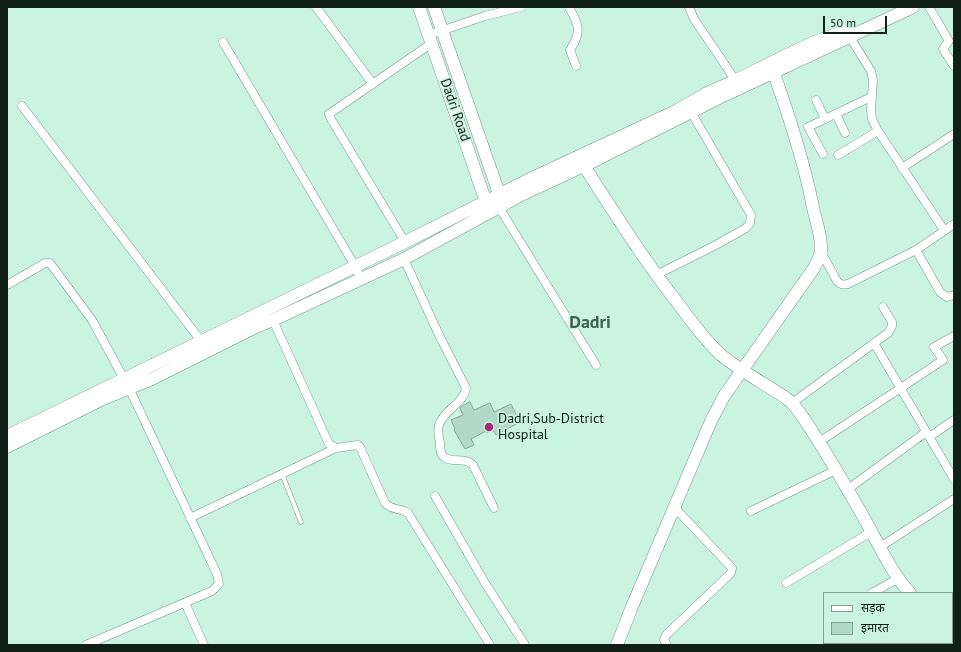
<!DOCTYPE html>
<meta charset="utf-8">
<style>
body{margin:0}
#map{position:relative;width:961px;height:652px;overflow:hidden;background:#cbf3e1;font-family:"PT Sans","Noto Sans Devanagari",sans-serif}
canvas{display:block}
.frame{position:absolute;inset:0;border:8px solid #111f19;pointer-events:none}
.legend{position:absolute;left:823px;top:592px;width:130px;height:52px;box-sizing:border-box;background:#cbf3e1;border:1px solid #819e91;margin:0;padding:5px 7px;list-style:none;font-size:12px;color:#111f19}
.legend li{display:flex;align-items:center;gap:8px;height:20px}
.legend b{width:20px;border:1px solid #819e91}
.scale{position:absolute;left:823px;top:16px;width:64px;height:18px;box-sizing:border-box;border:2px solid #111f19;border-top:0;padding-left:5px;font-size:12px;line-height:14px;white-space:nowrap;color:#111f19;-webkit-text-stroke:3px #cbf3e1;paint-order:stroke}
</style>
<div id="map">
<canvas width="961" height="652"></canvas>
<div class="frame"></div>
<ul class="legend">
<li><b style="height:5px;background:#fff"></b>सड़क</li>
<li><b style="height:11px;background:#b1d9c7"></b>इमारत</li>
</ul>
<div class="scale">50 m</div>
</div>
<script>
const g = document.querySelector('canvas').getContext('2d');
g.lineJoin = 'round';
function paint(path, color) { g.fillStyle = color; g.fill(path, 'evenodd'); }
function strokePath(path, color, width, dash) { g.strokeStyle = color; g.lineWidth = width; g.lineCap = dash ? 'butt' : 'round'; g.setLineDash(dash || []); g.stroke(path); }
function label(font, color, halo, rows, align = 'center') {
  g.font = font + ' "PT Sans",sans-serif'; g.lineWidth = 3.5; g.setLineDash([]); g.textBaseline = 'middle'; g.strokeStyle = halo; g.fillStyle = color; for (const [text, x, y, turn = 0] of rows) {
    g.save(); g.translate(x, y); g.rotate((+turn || 0) * Math.PI / 180); g.textAlign = isNaN(turn) ? turn : align; if (halo) g.strokeText(text, 0, 0); g.fillText(text, 0, 0); g.restore();
  }
}
const building = new Path2D(`
 M470,402L474,410L490,403L494,412L511,404L520,422L496,435L493,430L487,433L486,431L471,439L474,445L465,449L454,430L455,429L451,420L463,415L460,408Z`);
const lane = new Path2D(`
 M282,474L301,522`);
const street = new Path2D(`
 M316,7L373,84
 M569,7C579,25 582,32 570,50L576,66
 M689,7L694,19L736,81
 M929,7L949,41L943,49L954,66
 M848,34L871,71L873,80L871,110L872,119L878,131L944,230
 M429,35L485,16L521,7
 M223,42L355,266L361,279
 M816,100L825,119L871,97
 M22,106L201,341
 M836,114L845,133
 M823,154L808,127L825,119
 M838,155L878,131
 M902,168L954,134
 M497,204L596,365
 M954,224L916,250L940,292L947,297L954,295
 M405,242L331,119L329,114L432,43
 M821,252L837,281C841,285 843,285 848,284L916,250
 M404,259L440,337L466,388C464,403 443,411 439,425C437,430 439,437 440,443C440,448 440,454 444,457C453,464 464,456 473,465L494,508
 M656,275L714,246L746,228L750,223L751,215L691,112
 M7,285L45,263H50L92,320L124,379
 M273,320L329,444L336,448L358,445L360,447L385,503C391,510 400,508 408,513L490,645
 M874,343L954,479
 M792,403L888,333L892,326V322L883,307
 M929,437L954,420
 M819,442L943,360L934,347L954,336
 M848,489L926,432
 M435,496L485,583L525,645
 M751,511L836,470
 M190,518L336,448
 M880,547L954,499
 M786,583L871,532
 M872,593L899,578
 M185,603L204,645
 M897,643L898,645
 M86,645L212,591L219,584L217,574L129,388
 M667,645L664,640L666,635L731,573L732,568L674,507
 M858,645L861,643`);
const secondary = new Path2D(`
 M419,7L488,208
 M434,7L502,202
 M584,166C614,212 643,259 677,302C690,320 704,339 720,354C740,371 764,383 786,398L792,403L800,413C823,446 844,483 864,518C877,541 892,574 910,593
 M7,436L405,242L528,180L676,111L707,93L730,83L787,55L812,43L850,29
 M7,447L103,399L152,379L256,327L273,320L404,259L523,194L594,161L725,95L913,7
 M952,612L954,613
 M617,645L631,609L711,421L724,396L814,268C817,262 820,257 821,251C822,238 817,224 814,212C804,161 788,113 771,65`);
const markers = [
 [489,427,5,"#a82979"]
];
const streetNames = [
 ["Dadri Road",455,110,71]
];
const poiNames = [
 ["Dadri,Sub-District",498,419],
 ["Hospital",498,435]
];
const districtNames = [
 ["Dadri",590,323]
];
paint(building, '#b1d9c7');
strokePath(building, '#82a898', 1);
strokePath(lane, '#719686', 5);
strokePath(street, '#719686', 9);
strokePath(secondary, '#719686', 13);
strokePath(lane, '#fff', 4);
strokePath(street, '#fff', 8);
strokePath(secondary, '#fff', 12);
for (const [x, y, r, color] of markers) { const dot = new Path2D(); dot.arc(x, y, r, 0, 2 * Math.PI); g.fillStyle = color; g.fill(dot); strokePath(dot, '#cbf3e1', 1.5); }
label('14px', '#111f19', '#cbf3e1', streetNames);
label('14px', '#111f19', '#cbf3e1', poiNames, 'left');
label('bold 18px', '#3c5f51', '#cbf3e1', districtNames);
</script>
